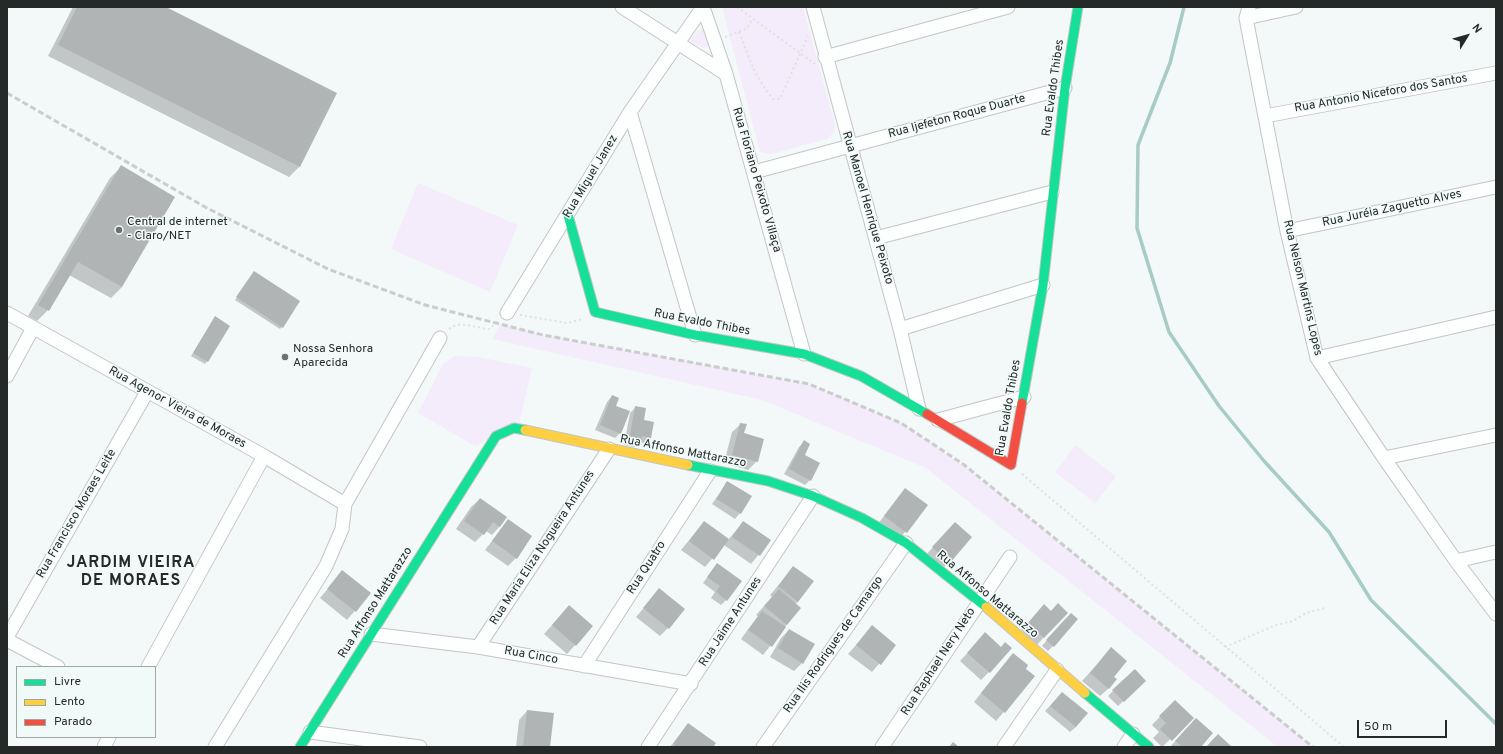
<!DOCTYPE html>
<meta charset="utf-8">
<style>
body{margin:0}
#map{position:relative;width:1503px;height:754px;overflow:hidden;background:#f3f8f8;font-family:Overpass,sans-serif}
canvas{display:block}
.frame{position:absolute;inset:0;border:8px solid #252928;pointer-events:none}
.legend{position:absolute;left:16px;top:666px;width:140px;height:72px;box-sizing:border-box;background:#f0fbf9;border:1px solid #9fa7a5;margin:0;padding:5px 7px;list-style:none;font-size:12px;color:#252928}
.legend li{display:flex;align-items:center;gap:8px;height:20px}
.legend b{width:20px;border:1px solid #9fa7a5}
.north{position:absolute;left:1447px;top:16px;width:40px;height:40px;-webkit-text-stroke:3px #f0fbf9;paint-order:stroke;rotate:53deg;font-size:11px;font-weight:700;line-height:16px;text-align:center;color:#252928}
.north::after{content:'';display:block;margin:auto;width:14px;height:18px;background:#252928;clip-path:polygon(50% 0,100% 100%,50% 72%,0 100%)}
.scale{position:absolute;left:1357px;top:720px;width:90px;height:18px;box-sizing:border-box;border:2px solid #252928;border-top:0;padding-left:5px;font-size:12px;line-height:14px;white-space:nowrap;color:#252928;-webkit-text-stroke:3px #f0fbf9;paint-order:stroke}
</style>
<div id="map">
<canvas width="1503" height="754"></canvas>
<div class="frame"></div>
<ul class="legend">
<li><b style="height:5px;background:#16e098"></b>Livre</li>
<li><b style="height:5px;background:#ffcf43"></b>Lento</li>
<li><b style="height:5px;background:#f24e42"></b>Parado</li>
</ul>
<div class="north">N</div>
<div class="scale">50 m</div>
</div>
<script>
const g = document.querySelector('canvas').getContext('2d');
g.lineJoin = 'round';
function paint(path, color) { g.fillStyle = color; g.fill(path, 'evenodd'); }
function strokePath(path, color, width, dash) { g.strokeStyle = color; g.lineWidth = width; g.lineCap = dash ? 'butt' : 'round'; g.setLineDash(dash || []); g.stroke(path); }
function label(font, color, halo, rows, align = 'center') {
  g.font = font + ' Overpass,sans-serif'; g.lineWidth = 3; g.setLineDash([]); g.textBaseline = 'middle'; g.strokeStyle = halo; g.fillStyle = color; for (const [text, x, y, turn = 0] of rows) {
    g.save(); g.translate(x, y); g.rotate((+turn || 0) * Math.PI / 180); g.textAlign = isNaN(turn) ? turn : align; if (halo) g.strokeText(text, 0, 0); g.fillText(text, 0, 0); g.restore();
  }
}
const green = new Path2D(`
 M722,7H803L835,125V131L827,139L771,154L760,152Z
 M701,28L710,46L704,48L690,41Z
 M418,183L518,225L490,292L391,249Z
 M500,324L543,335L809,384L901,423L963,465L1313,747H1278L926,468L762,400L492,339Z
 M455,356L478,357L532,368L518,428L496,436L475,446L418,413L443,364Z
 M1076,445L1116,477L1095,503L1055,472Z`);
const shadow = new Path2D(`
 M73,7H164L300,166L289,177L48,56Z
 M121,167L122,287L111,298L69,275L48,310L37,321L28,316L110,178Z
 M254,272L282,327L280,329L235,300Z
 M215,317L229,326L205,364L191,356Z
 M612,396L620,433L615,438L595,430L607,402Z
 M635,408L650,438L644,443L640,442L634,447L624,445L630,413Z
 M741,424L743,434L757,461L748,470L724,463L732,432Z
 M804,441L803,455L810,480L805,485L784,474L799,447Z
 M727,483L740,513L735,519L712,504Z
 M905,489L926,505L898,541L877,525Z
 M480,499L500,526L492,535L486,531L475,542L456,529L471,507Z
 M508,520L516,558L508,566L485,550Z
 M704,522L728,540L743,522L770,541L751,564L724,545L705,567L681,550Z
 M955,523L949,562L941,570L925,556Z
 M717,564L726,600L721,605L711,598L715,592L703,583Z
 M794,567L798,602L795,604L800,608L763,655L741,639L758,616L756,615L772,597L770,595Z
 M343,571L370,593L347,620L320,598Z
 M659,590L668,628L660,636L636,617Z
 M1058,604L1044,637L1036,646L1020,631L1036,614L1050,612Z
 M569,606L592,626L567,654L544,634Z
 M1065,619L1053,646L1048,651L1042,646Z
 M872,627L895,645L872,672L848,654Z
 M789,630L802,663L794,671L770,657L781,638Z
 M985,634L989,672L981,680L960,661Z
 M1111,649L1112,677L1109,688L1100,696L1082,681Z
 M1005,663L1024,669L1034,677L996,721L974,702Z
 M1134,670L1145,681L1118,706L1108,696Z
 M1062,693L1076,727L1070,732L1045,711Z
 M1175,701L1192,718L1162,747L1153,738L1159,732L1152,725Z
 M527,711L552,714L549,747H516L519,720Z
 M1196,719L1200,747H1170L1188,727Z
 M688,724L712,747H670Z`);
const stream = new Path2D(`
 M1184,7L1170,63L1138,145L1137,228L1169,332L1219,406L1264,461L1329,532L1371,600L1496,724`);
const building = new Path2D(`
 M77,7H166L337,93L300,167L58,45Z
 M121,165L175,197L122,287L78,262L49,311L38,305Z
 M254,271L300,301L283,328L236,297Z
 M215,316L230,326L208,362L193,353Z
 M612,395L619,398L616,406L630,411L621,434L600,425Z
 M635,406L646,408L644,420L654,422L651,438L642,436L641,442L629,440Z
 M740,423L747,424L744,433L764,439L758,462L732,455Z
 M804,440L810,444L805,455L820,463L811,481L789,469Z
 M727,481L752,496L741,514L716,499Z
 M905,488L928,505L907,533L884,516Z
 M480,498L507,517L500,527L493,522L484,535L464,521Z
 M508,519L532,536L517,559L492,541Z
 M704,521L729,539L714,560L689,541Z
 M743,521L771,540L760,556L732,537Z
 M955,522L972,537L950,563L932,547Z
 M717,563L742,581L727,601L716,592L720,586L707,577Z
 M793,566L814,581L798,602L778,586Z
 M342,570L371,593L356,612L327,589Z
 M659,588L685,609L669,629L643,608Z
 M779,589L801,608L787,625L764,606Z
 M1058,603L1068,613L1044,638L1028,623L1044,604L1051,611Z
 M569,605L593,626L576,646L552,625Z
 M762,611L786,627L772,647L748,630Z
 M1071,613L1078,619L1054,647L1046,640Z
 M872,625L896,645L881,665L856,645Z
 M789,629L815,644L803,664L778,648Z
 M985,632L1001,647L1005,642L1012,648L990,673L967,653Z
 M1111,647L1127,661L1114,677L1117,679L1109,689L1090,673Z
 M1013,653L1028,665L1026,669L1035,676L1005,713L981,693Z
 M1135,669L1146,681L1124,702L1112,690Z
 M1062,692L1088,713L1076,727L1050,706Z
 M1175,700L1194,718L1172,741L1160,729L1166,723L1159,716Z
 M527,710L554,713L550,747L523,746Z
 M1196,718L1213,733L1201,747H1183L1175,741Z
 M688,723L716,743L713,747H677L673,744Z
 M1218,734L1232,747H1206Z
 M953,742L959,747H949Z`);
const path = new Path2D(`
 M737,7L815,64
 M739,32C749,58 755,77 773,99H780L808,36
 M725,37L746,29L753,19
 M520,315L567,323L583,319
 M449,329C460,320 476,328 489,329L498,322
 M1022,474L1344,747
 M1225,647L1276,625L1293,621L1306,613L1325,608`);
const street = new Path2D(`
 M622,7L726,74
 M703,7L726,74L804,354
 M813,7L900,329L919,409
 M1249,7L1246,18L1287,231L1317,358L1384,458L1456,561L1496,614
 M1246,18L1296,7
 M825,57L1008,7
 M630,112L695,335
 M1265,116L1496,73
 M754,172L1065,88
 M1287,231L1496,187
 M876,238L1052,192
 M7,313L264,456L345,504
 M507,313L630,112L703,7
 M900,329L1043,285
 M1317,358L1496,317
 M7,376L33,328
 M938,420L1024,397
 M1384,458L1496,435
 M1456,561L1496,552
 M371,634L478,647L691,684
 M7,637L147,392
 M7,640L58,667
 M478,647L609,449
 M584,666L710,471
 M148,667L264,456
 M310,732L420,747
 M104,747L109,737
 M215,747L326,566L342,529L345,504L440,338
 M648,747L813,496
 M763,747L906,543
 M882,747L1010,557
 M1004,747L1057,670
 M1124,747L1133,734`);
const fast = new Path2D(`
 M568,215L595,312L695,335L804,354L861,376L927,414
 M1022,403L1043,285L1065,88L1078,7
 M688,465L768,481L813,496L862,518L906,543L986,607
 M1085,693L1149,747
 M300,747L496,436L514,428L525,430`);
const slow = new Path2D(`
 M525,430L688,465
 M986,607L1085,693`);
const jam = new Path2D(`
 M927,414L1011,465L1022,403`);
const rail = new Path2D(`
 M7,93L205,207L328,269L425,305L543,335L809,384L901,423L963,464L1313,747`);
const markers = [
 [119,230,4,"#6d7171"],
 [285,357,4,"#6d7171"]
];
const streetNames = [
 ["Rua Evaldo Thibes",1054,88,-82],
 ["Rua Antonio Niceforo dos Santos",1381,94,-10],
 ["Rua Ijefeton Roque Duarte",957,117,-15],
 ["Rua Miguel Janez",591,177,-59],
 ["Rua Floriano Peixoto Villaça",756,180,74],
 ["Rua Manoel Henrique Peixoto",867,208,74],
 ["Rua Juréia Zaguetto Alves",1392,209,-12],
 ["Rua Nelson Martins Lopes",1302,288,77],
 ["Rua Evaldo Thibes",702,323,11],
 ["Rua Agenor Vieira de Moraes",177,408,29],
 ["Rua Evaldo Thibes",1009,408,-80],
 ["Rua Affonso Mattarazzo",683,452,11],
 ["Rua Francisco Moraes Leite",77,514,-60],
 ["Rua Maria Eliza Nogueira Antunes",543,548,-57],
 ["Rua Quatro",647,568,-57],
 ["Rua Affonso Mattarazzo",987,595,40],
 ["Rua Affonso Mattarazzo",376,603,-58],
 ["Rua Jaime Antunes",731,622,-57],
 ["Rua Ilis Rodrigues de Camargo",834,645,-55],
 ["Rua Cinco",531,656,10],
 ["Rua Raphael Nery Neto",939,662,-57]
];
const poiNames = [
 ["Central de internet",127,223],
 ["- Claro/NET",127,237],
 ["Nossa Senhora",293,350],
 ["Aparecida",293,364]
];
const districtNames = [
 ["JARDIM VIEIRA",131,564],
 ["DE MORAES",131,582]
];
paint(green, '#f4ecfa');
paint(shadow, '#0003');
strokePath(stream, '#a7ccc6', 3.5);
paint(building, '#b0b4b4');
strokePath(street, '#c2c6c5', 15);
strokePath(fast, '#c2c6c5', 11);
strokePath(slow, '#c2c6c5', 11);
strokePath(jam, '#c2c6c5', 11);
strokePath(path, '#dfe2e1', 2, [2, 3]);
strokePath(street, '#fdfefe', 13);
strokePath(fast, '#16e098', 9);
strokePath(slow, '#ffcf43', 9);
strokePath(jam, '#f24e42', 9);
strokePath(rail, '#cbcccc', 3, [6, 3]);
for (const [x, y, r, color] of markers) { const dot = new Path2D(); dot.arc(x, y, r, 0, 2 * Math.PI); g.fillStyle = color; g.fill(dot); strokePath(dot, '#f0fbf9', 1.5); }
label('12px', '#252928', '#f0fbf9', streetNames);
label('12px', '#252928', '#f0fbf9', poiNames, 'left');
g.letterSpacing = '1px';
label('bold 16px', '#252928', '#f0fbf9', districtNames);
g.letterSpacing = '0px';
</script>
